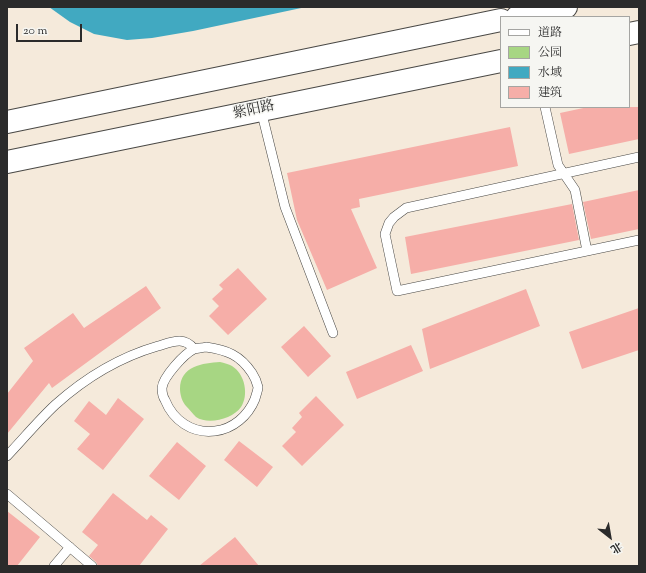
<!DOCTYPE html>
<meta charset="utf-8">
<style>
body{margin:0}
#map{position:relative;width:646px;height:573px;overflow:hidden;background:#f5eadb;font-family:"Sorts Mill Goudy","Noto Serif SC",serif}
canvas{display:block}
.frame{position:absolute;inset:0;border:8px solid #2b2b2b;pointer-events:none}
.legend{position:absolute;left:500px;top:16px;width:130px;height:92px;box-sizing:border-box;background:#f6f6f2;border:1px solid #a5a5a2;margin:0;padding:5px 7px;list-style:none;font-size:12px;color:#2b2b2b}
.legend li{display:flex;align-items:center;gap:8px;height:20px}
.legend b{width:20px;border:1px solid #a5a5a2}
.north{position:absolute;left:590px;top:517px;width:40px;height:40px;-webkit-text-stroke:3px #f6f6f2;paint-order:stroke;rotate:149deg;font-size:11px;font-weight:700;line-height:16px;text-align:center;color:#2b2b2b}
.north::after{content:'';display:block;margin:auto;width:14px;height:18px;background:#2b2b2b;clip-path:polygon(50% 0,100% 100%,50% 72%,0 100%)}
.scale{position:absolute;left:16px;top:24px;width:66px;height:18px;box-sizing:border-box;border:2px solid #2b2b2b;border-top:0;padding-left:5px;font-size:12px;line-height:14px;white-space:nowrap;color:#2b2b2b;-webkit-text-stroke:3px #f6f6f2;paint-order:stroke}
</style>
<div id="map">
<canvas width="646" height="573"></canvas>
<div class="frame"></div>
<ul class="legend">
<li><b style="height:5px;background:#fff"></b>道路</li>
<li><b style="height:11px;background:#a7d683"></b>公园</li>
<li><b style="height:11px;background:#41a9c1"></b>水域</li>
<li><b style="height:11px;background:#f6aea8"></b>建筑</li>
</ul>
<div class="north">北</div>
<div class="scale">20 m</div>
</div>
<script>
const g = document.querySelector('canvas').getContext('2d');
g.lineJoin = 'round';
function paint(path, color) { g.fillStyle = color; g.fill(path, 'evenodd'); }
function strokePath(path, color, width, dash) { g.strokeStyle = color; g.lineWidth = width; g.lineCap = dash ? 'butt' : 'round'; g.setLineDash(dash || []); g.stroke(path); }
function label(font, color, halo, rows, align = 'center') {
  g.font = font + ' "Sorts Mill Goudy","Noto Serif SC",serif'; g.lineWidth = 3; g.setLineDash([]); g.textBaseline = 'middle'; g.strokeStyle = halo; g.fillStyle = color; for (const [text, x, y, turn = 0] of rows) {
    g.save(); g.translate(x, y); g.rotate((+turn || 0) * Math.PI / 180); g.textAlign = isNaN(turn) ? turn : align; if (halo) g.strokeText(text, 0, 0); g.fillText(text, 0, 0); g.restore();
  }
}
const green = new Path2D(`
 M220,362C224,363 229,364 232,366C245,374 249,395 241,407C233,419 208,425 196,417C193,414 189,409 186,406C182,402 180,394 180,389C180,366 203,363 220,362Z`);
const water = new Path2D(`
 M49,7H306L193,31L152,38L127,40L94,34L70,22Z`);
const building = new Path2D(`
 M588,107H639V139L569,154L560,113Z
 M510,127L518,166L359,199L360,207L351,209L377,268L327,290L297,220L287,173Z
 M639,190V229L591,239L583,202Z
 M572,204L579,240L411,274L405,237Z
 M238,268L267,299L228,335L209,316L219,306L212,299L223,289L219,285Z
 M146,286L161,308L52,388L49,383L7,434V394L33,361L24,348L73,313L84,328Z
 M526,289L540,326L430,369L422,329Z
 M639,308V350L582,369L569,332Z
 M304,326L331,356L308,377L281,347Z
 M411,345L423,371L357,399L346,372Z
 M316,396L344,425L302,466L282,446L296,432L292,428L302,417L299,413Z
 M118,398L144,419L103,470L77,449L90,434L74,421L89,401L106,415Z
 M239,441L273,467L257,487L224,460Z
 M177,442L206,466L179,500L149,476Z
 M113,493L147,520L151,515L168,529L139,566H98L96,562L89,556L98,545L82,532Z
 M7,511L40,537L17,566H7Z
 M235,537L259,566H199Z`);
const service = new Path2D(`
 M545,107L558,165L575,190L587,251
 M261,110L285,207L333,333
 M639,157L406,208L394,217L389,223L385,234L397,291L639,240
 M206,347C227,350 240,355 252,373C254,376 257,383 258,387C258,390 256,395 255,399C248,416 233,429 215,431C192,434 173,420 165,400C163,397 162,392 162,388C163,377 184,354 194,349C197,348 202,348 206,347Z
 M7,456C23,439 39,420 55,405C85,378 120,357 158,346C172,342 184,336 194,349
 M7,494L92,566
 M54,566L70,547`);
const secondary = new Path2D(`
 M517,17L566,7
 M629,34L639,32
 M7,122L501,20
 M7,162L501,61`);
const streetNames = [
 ["紫阳路",254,111,-12]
];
paint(green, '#a7d683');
paint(water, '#41a9c1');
paint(building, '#f6aea8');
strokePath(service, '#494845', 10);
strokePath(secondary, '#494845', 24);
strokePath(service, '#fff', 9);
strokePath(secondary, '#fff', 22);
label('14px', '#2b2b2b', '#f6f6f2', streetNames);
</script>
